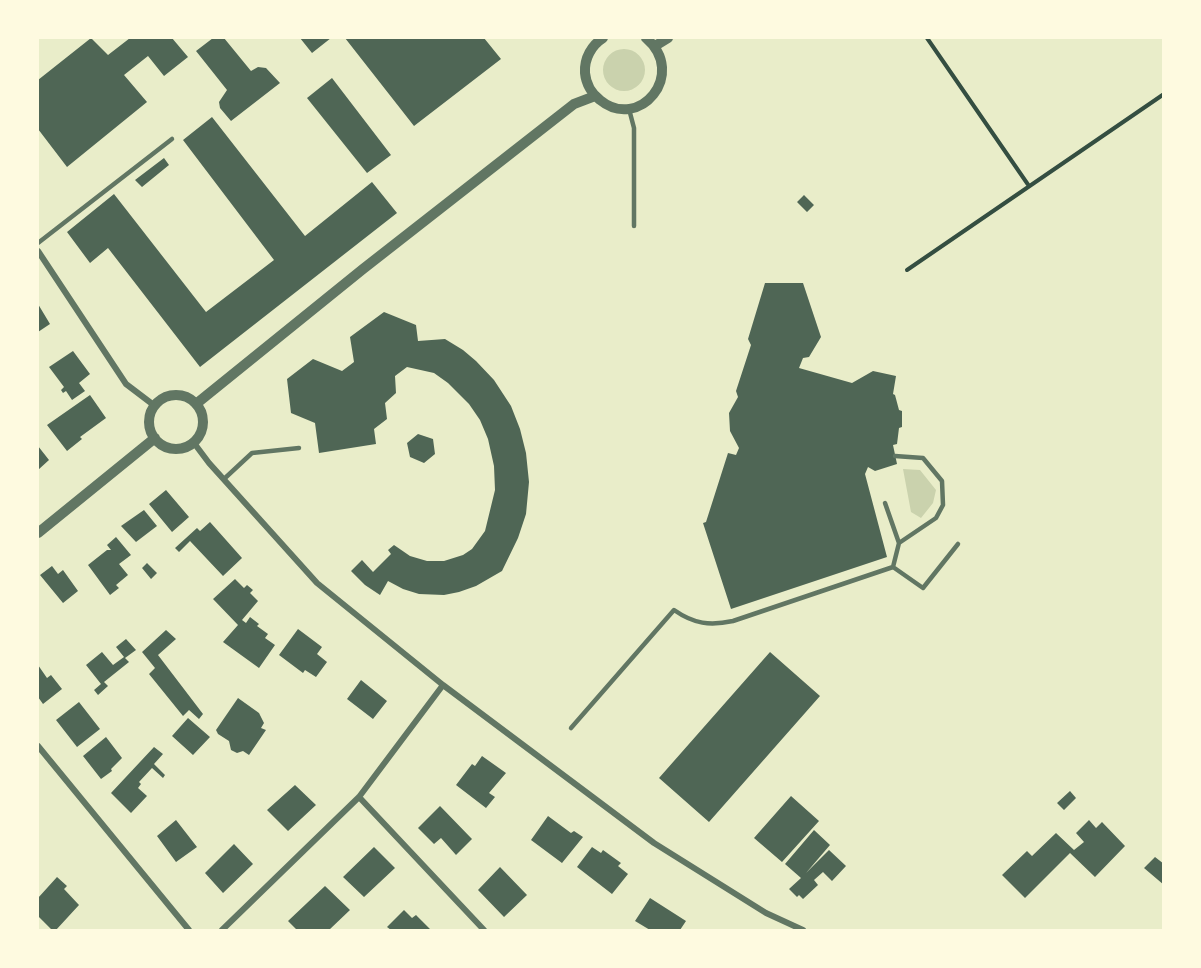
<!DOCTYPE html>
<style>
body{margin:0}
#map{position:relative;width:1201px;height:968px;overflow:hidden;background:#e9edc9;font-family:Spectral,serif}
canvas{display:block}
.frame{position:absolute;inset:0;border:39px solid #fefae0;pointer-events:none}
</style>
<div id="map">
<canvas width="1201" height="968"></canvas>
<div class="frame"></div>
</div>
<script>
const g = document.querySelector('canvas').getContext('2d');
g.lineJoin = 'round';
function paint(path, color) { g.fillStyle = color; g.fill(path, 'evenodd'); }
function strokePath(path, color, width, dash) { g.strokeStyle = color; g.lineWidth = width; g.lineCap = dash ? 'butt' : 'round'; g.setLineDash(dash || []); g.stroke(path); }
const green = new Path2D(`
 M603 70a21 21 0 1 1 42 0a21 21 0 1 1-42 0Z
 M903,469L920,470L936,490L933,503L921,518L911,512Z`);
const building = new Path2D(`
 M91,38L108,55L130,38H172L188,57L164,76L148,56L124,75L147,102L67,167L38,129V80Z
 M213,38H224L251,71L258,67L266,68L280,83L231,121L220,108L219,102L227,90L196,51Z
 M300,38H331L312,53Z
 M345,38H484L501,59L414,126Z
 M332,78L391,155L367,173L307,98Z
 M212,117L305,236L372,182L397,213L200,367L108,248L90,263L67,232L114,194L206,312L274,260L183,140Z
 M164,158L169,165L142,187L135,180Z
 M804,195L814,205L807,212L797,202Z
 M765,283H803L821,337L809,357L803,358L799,368L852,383L873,371L896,376L893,394L895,395L899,410L902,411V427L899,428L897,444L893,445L897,464L875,471L868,467L865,474L887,557L731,609L703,523L706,522L728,453L736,455L739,448L730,431L729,413L738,397L736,391L751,345L748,339Z
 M38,304L50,324L38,332Z
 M384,312L416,325L418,341L445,339L463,350L476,361L494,380L511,406L520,429L526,453L529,482L526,514L518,538L502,571L476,586L459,592L444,595L419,594L403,589L388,581L380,595L365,585L351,571L362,560L373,572L391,554L388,550L394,545L410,556L427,561H444L463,555L472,549L485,531L495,490L494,466L488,439L480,420L469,404L448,383L434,373L407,367L395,376L396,393L385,403L387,419L374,429L376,444L319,453L315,423L291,413L287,379L313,359L342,371L354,362L350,337Z
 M73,351L90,374L79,383L85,391L72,400L66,391L63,393L61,390L64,387L49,367Z
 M90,395L106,418L80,437L82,439L67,451L47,425Z
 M418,434L433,439L435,454L424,463L410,457L407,443Z
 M38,446L49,460L38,470Z
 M166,490L189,517L172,532L149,504Z
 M144,510L157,526L136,542L121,526Z
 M210,522L242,558L223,576L190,541L179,552L175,548L197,528L200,531Z
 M116,537L131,555L119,564L128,575L116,585L119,588L110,595L88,565L107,550H111L107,545Z
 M147,563L157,573L151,579L142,568Z
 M52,566L58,574L63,570L78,591L63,603L40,575Z
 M235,579L244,588L247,585L253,590L250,593L258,601L242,620L246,623L250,617L259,624L257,626L268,634L265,638L275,645L259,668L223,642L238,625L213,599Z
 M298,629L322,647L317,654L327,662L316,677L305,670L303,673L279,655Z
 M166,630L176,639L158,655L203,714L199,719L189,710L183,716L149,674L155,668L142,652Z
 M126,639L136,650L125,658L129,662L104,682L108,686L98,695L94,690L101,684L86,665L102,652L113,665L124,657L116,647Z
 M770,652L820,696L709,822L659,778Z
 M38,665L47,678L51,675L62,689L43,704L38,697Z
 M361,680L387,701L373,719L347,699Z
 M238,698L259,713L264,723L261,728L266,730L249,755L243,751L237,753L231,750L229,741L218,734L216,730Z
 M79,702L100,729L77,747L56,720Z
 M188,718L210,737L193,755L172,736Z
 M106,737L122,758L111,769L112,771L101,779L83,756Z
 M154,747L163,754L154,764L165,775L163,778L152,768L139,782L141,784L138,788L147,796L131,813L111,793Z
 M482,756L506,773L489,793L495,797L486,808L456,785L472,764L475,766Z
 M295,785L316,805L288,831L267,810Z
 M1070,791L1076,798L1064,810L1057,803Z
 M791,796L819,821L782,862L754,838Z
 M440,806L472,839L456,855L441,838L434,844L418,828Z
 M548,816L571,833L574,831L583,837L562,863L531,840Z
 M176,820L197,847L176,862L157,836Z
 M1089,820L1096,828L1102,822L1125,846L1095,877L1070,853L1025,898L1002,875L1027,851L1032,856L1056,833L1074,850L1084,842L1076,833Z
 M814,830L830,845L806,873L829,850L846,866L832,881L823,872L814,880L818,885L803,899L799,895L797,897L789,889L801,878L785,864Z
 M234,844L253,864L223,893L205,873Z
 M374,847L395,868L364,897L343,877Z
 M592,847L601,853L603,850L621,863L618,866L628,874L612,894L577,867Z
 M1155,857L1164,864V885L1144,868Z
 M500,867L527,895L504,917L478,890Z
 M57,877L67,886L64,889L79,905L56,930H52L38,916V898Z
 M325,886L350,910L329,930H297L288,921Z
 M650,898L686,921L680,930H650L635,921Z
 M404,910L412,918L416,915L431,930H391L387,927Z`);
const path = new Path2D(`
 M927,38L1029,186
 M907,270L1164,94`);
const service = new Path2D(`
 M629,109L634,128V226
 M38,243L172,139
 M224,479L252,453L299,448
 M885,503L899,543
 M893,567L923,588L958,544
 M571,728L674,610C694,624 710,626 733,621L893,567L899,543L936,518L943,505L942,481L923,458L895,456`);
const minor = new Path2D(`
 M38,251L126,384L155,406
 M194,443L209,463L317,583L443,685L654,843L766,913L803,930
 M38,746L189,930
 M359,797L484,930
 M222,930L359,797L443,685`);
const tertiary = new Path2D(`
 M603,38C592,45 584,58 585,73C586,84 592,94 600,100C639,132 688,74 646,38
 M655,46L668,38
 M149 422a27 27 0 1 1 54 0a27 27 0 1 1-54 0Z
 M196,404L363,269L574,104L595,96
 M38,533L155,438`);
paint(green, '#cad2ad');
paint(building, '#4f6655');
strokePath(path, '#344e41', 4);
strokePath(service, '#617663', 4.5);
strokePath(minor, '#617663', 6);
strokePath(tertiary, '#617663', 10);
</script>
